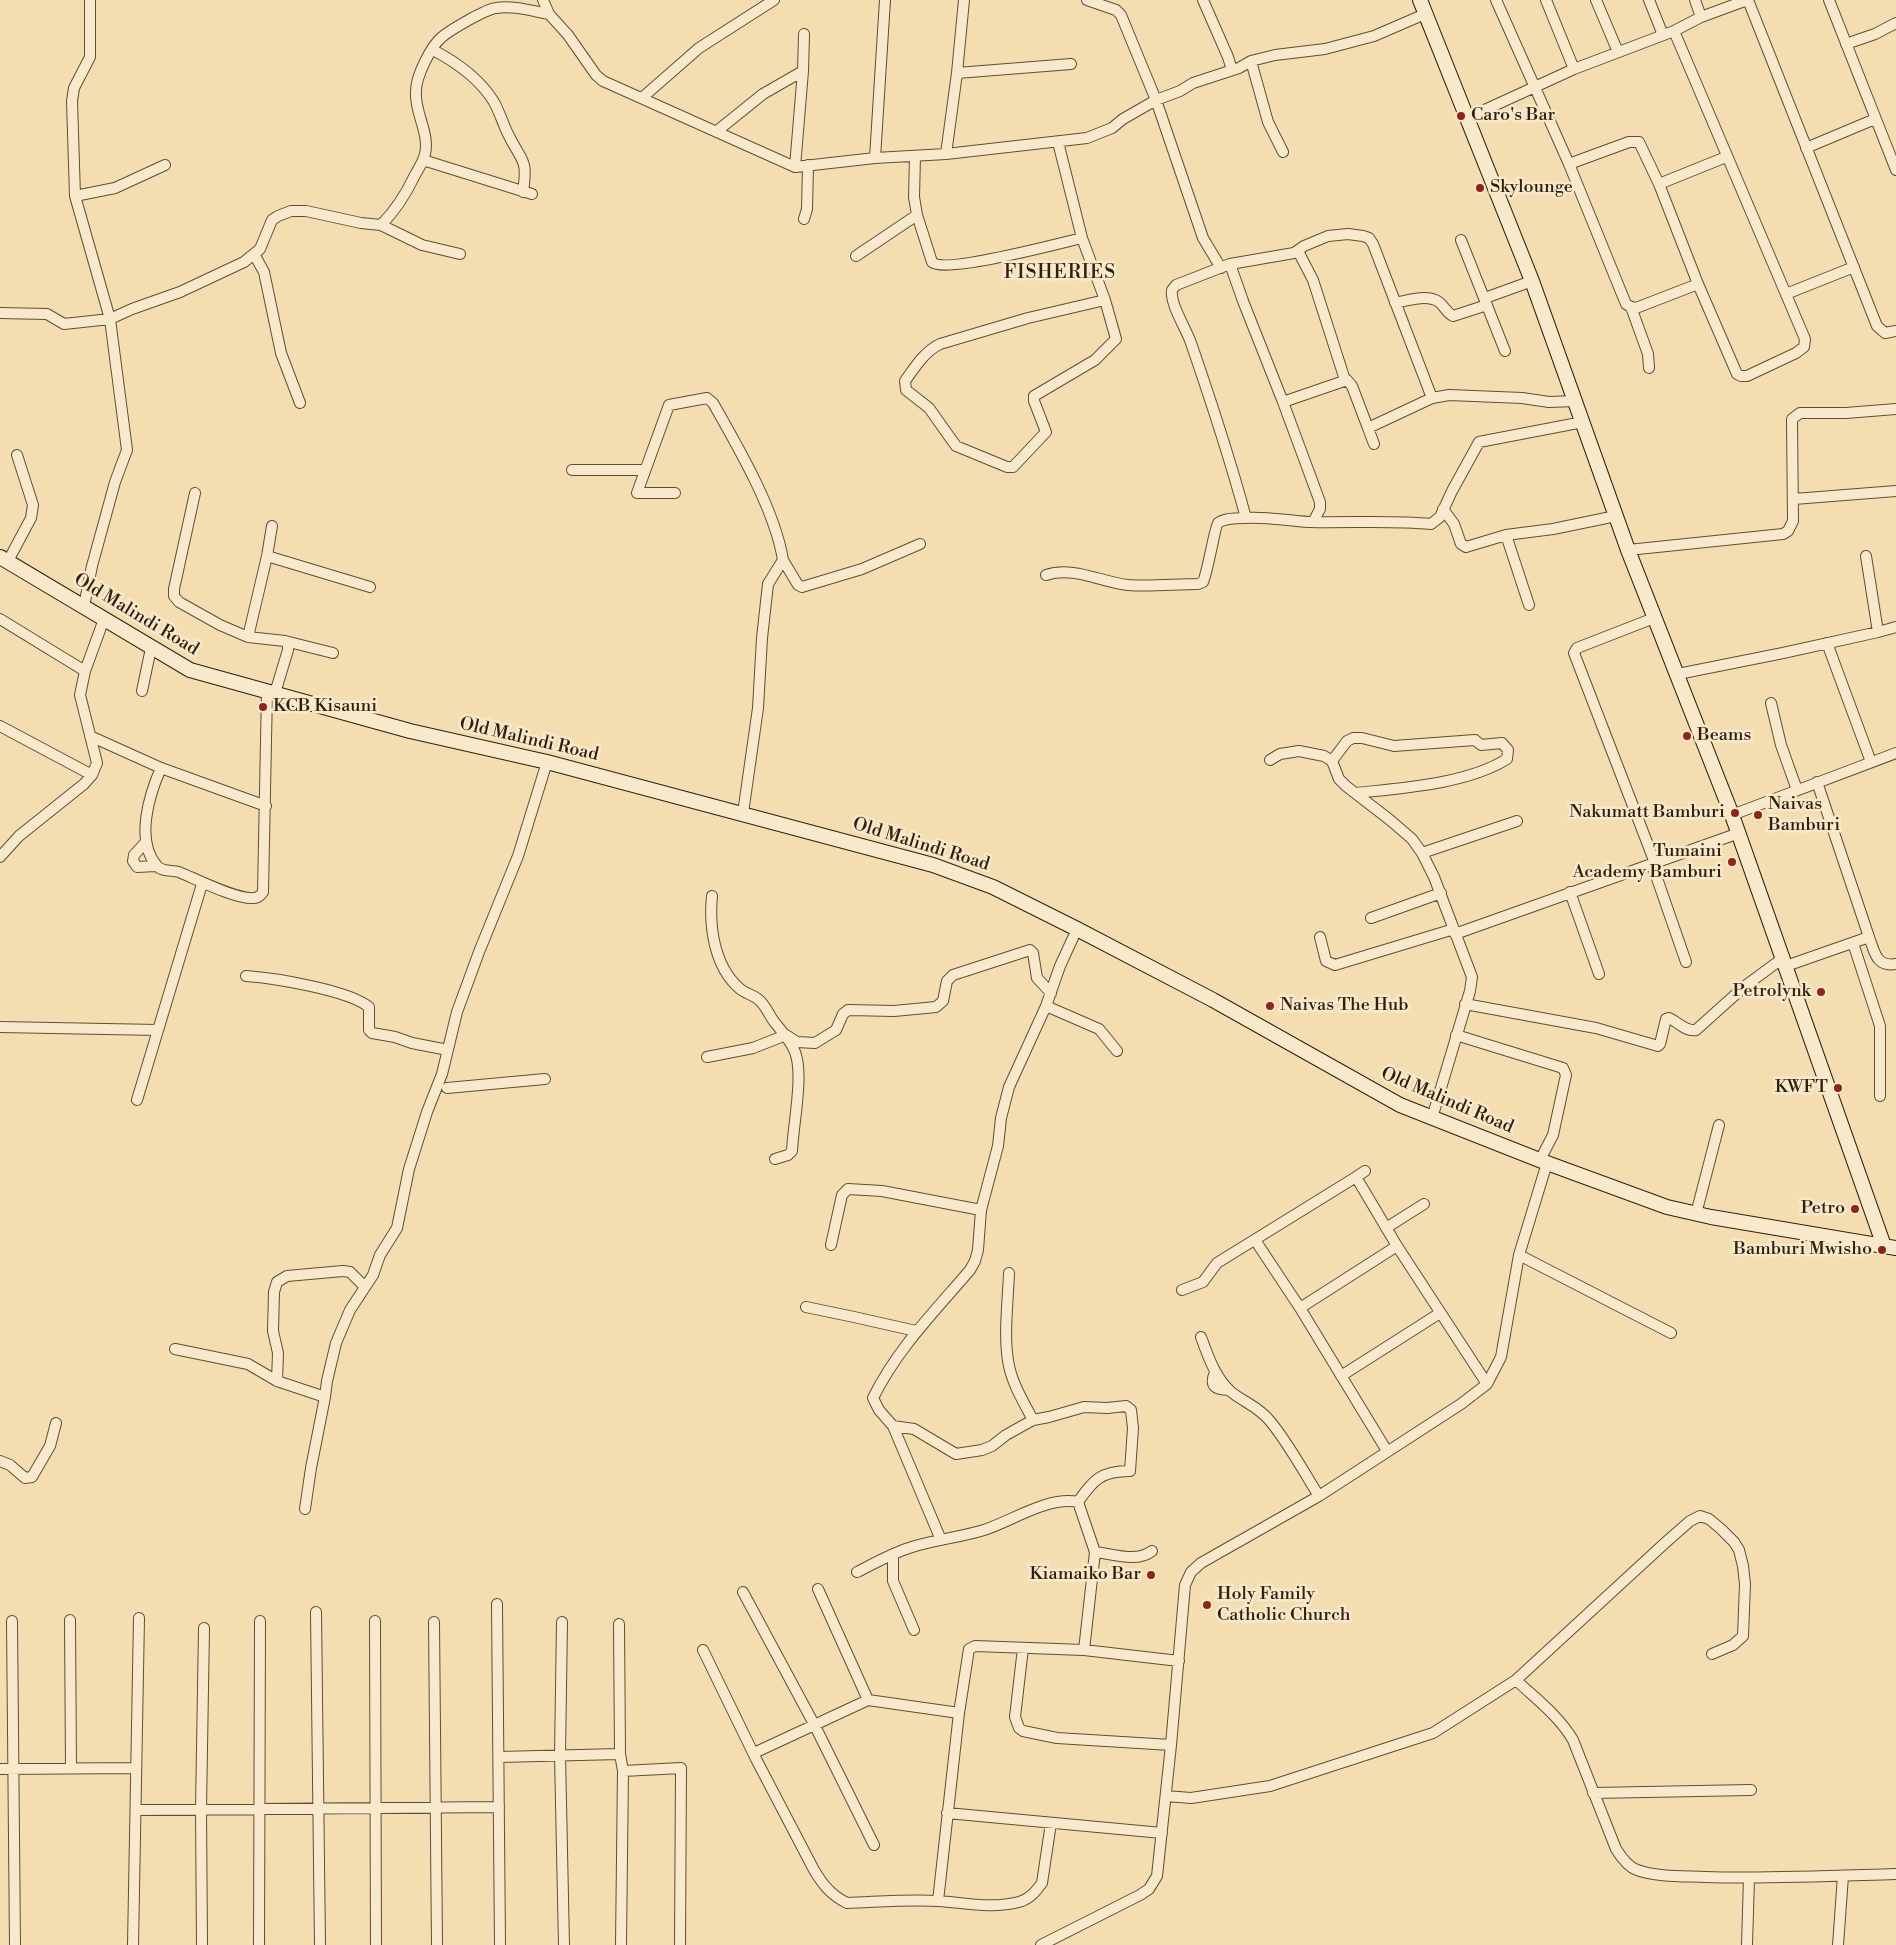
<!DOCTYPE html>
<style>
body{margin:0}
canvas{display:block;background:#f4ddb1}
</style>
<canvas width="1896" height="1945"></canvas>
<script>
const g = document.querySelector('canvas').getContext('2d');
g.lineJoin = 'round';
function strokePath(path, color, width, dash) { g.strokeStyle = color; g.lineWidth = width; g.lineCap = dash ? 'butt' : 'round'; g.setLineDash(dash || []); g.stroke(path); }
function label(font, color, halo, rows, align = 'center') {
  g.font = font + ' "Libre Bodoni",serif'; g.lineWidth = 5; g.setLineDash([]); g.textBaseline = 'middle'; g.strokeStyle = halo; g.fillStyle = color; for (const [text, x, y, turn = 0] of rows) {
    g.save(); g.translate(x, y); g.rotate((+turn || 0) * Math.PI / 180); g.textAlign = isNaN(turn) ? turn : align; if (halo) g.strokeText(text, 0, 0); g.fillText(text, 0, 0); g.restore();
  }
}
const minor = new Path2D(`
 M543,0L549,14L568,35L596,75L603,81L795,167L875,158L946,154L1087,138L1112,128L1123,119L1156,100L1180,91L1193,83L1239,68L1251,61L1275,55L1325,49L1374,36L1425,14
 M1087,0L1116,10L1121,15L1156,100L1203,238L1221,268
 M1203,0L1228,57L1232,70
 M1496,0L1569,164L1626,304L1631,307L1636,308L1698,284
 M1546,0L1574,69
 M1596,0L1618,52
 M1649,0L1663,35
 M1695,0L1701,17
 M1748,0L1877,326L1885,333L1896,331
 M1829,0L1896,170
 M1846,44L1875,34L1896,23
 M433,50C456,62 480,79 494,102C500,113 503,124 508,134C522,163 528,157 523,192
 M1251,61L1268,122L1283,152
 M957,73L1071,64
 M643,97L699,48L774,0
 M1467,118L1574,69L1674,31L1701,17L1747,0
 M717,131L763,94L803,71
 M1806,148L1875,119
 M946,154L957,73L964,0
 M915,156L914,197L917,215L932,262C944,274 1061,243 1082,238L1058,142
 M875,158L885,0
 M423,160L532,194
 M1569,164L1629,142H1639L1659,184L1698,284L1737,374L1741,376H1747L1796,353L1804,347L1805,339C1762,236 1717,134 1674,31
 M795,167L803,71L804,34
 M1659,184L1726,157
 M75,196L115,188L165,165
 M804,219L807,209L808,165
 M381,225L422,245L460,254
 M1082,238L1105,300
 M1461,240L1505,351
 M1298,251L1313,280L1345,380
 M254,254L264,272L281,353L300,403
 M856,256L917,215
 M1230,264L1243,301L1283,402L1347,380L1352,386L1368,428L1432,398L1449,395L1522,398L1549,402L1575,401
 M1786,294L1854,267
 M1485,298L1532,281
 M1105,300L1116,339L1095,360L1034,396V401L1046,432L1013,467H1007L956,446L929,408L906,390L905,381C915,367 924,352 940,344L1028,318Z
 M1395,303C1408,300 1428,294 1439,302C1445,307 1447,313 1453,316L1487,305
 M1631,307L1648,354L1649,368
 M0,313L47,314L64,324L110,319L132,309L180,292L244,262L260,249L272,220L278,216L291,211H306L361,223L381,225C396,210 406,194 415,175C419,168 423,162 425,154C430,133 414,112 416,91C416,76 431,46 442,37C450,30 486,9 496,8C513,5 532,11 549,14
 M1283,402L1320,502V509L1313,522
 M1368,428L1374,444
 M572,470H645
 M195,493L174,589V596L179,602L220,625L248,637L285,641L288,645V650L275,693
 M675,493H637L669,405L707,398L713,403C738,447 775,510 783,560L768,584L762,638L758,708L743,813
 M1794,499L1896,491
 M1443,509L1454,524L1461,544L1466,547L1506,535L1553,529L1616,516
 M1246,518C1230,459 1211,401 1191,343C1186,328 1170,305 1172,290L1176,285L1230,264L1294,253L1304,246L1328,236L1348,234L1363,236L1369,238L1373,244L1432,398
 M1506,535L1529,605
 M1628,550L1783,534L1788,531L1793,521L1792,419L1800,413H1846L1896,409
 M267,556L370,587
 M783,560L798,585L802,587L862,569L920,544
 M8,561L31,518L33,505L17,455
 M1046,575C1073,566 1101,582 1128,585C1151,587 1175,584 1198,584L1203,582C1208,571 1215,526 1218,523C1224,518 1237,518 1244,518C1266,516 1287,521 1309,522C1349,523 1391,520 1431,524L1440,517L1452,491L1479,442L1583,422
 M84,606L92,566L115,482L127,450L110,319L75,196L72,101L74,88L90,57V0
 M1654,618L1577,648L1574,653L1655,863
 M0,619L85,671
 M1878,632L1896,627
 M248,637L267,556L272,526
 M285,641L333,653
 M1827,643L1871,762
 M1678,674L1783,653L1878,632L1866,556
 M142,691L151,648
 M1771,703L1781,745L1797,790
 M0,726L92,775
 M90,736L161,768L266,806
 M1270,760L1280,754L1299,751L1324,756L1332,761L1339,779L1346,786L1390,820L1412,839L1422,853L1434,877L1472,977L1470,991L1432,1118
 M1332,761L1347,741L1353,738H1362L1394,746L1475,740L1481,745L1502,743L1508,750L1507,759C1467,784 1402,788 1356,793
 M161,768C149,795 135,841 157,866C162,872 172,870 179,872C196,879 237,900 254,898C258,898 261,895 263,892L267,691
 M1732,815L1896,753
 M145,843L134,855L133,861L137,867L156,866
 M1422,853L1517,821
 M0,857L19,836L84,784L92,775L97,763L80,695L85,671L104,619
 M1652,864L1686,962
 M1570,892L1599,974
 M712,896C709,926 714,966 739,988C745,994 756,995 761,1002C767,1008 770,1017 776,1024C783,1033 791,1041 795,1052C804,1075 793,1125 792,1151L788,1155L775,1159
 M1371,918L1441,893
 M1077,929L1060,966L1046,1006L1099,1029L1117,1051
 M1455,934L1739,833
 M1320,937L1326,961L1335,965L1454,929
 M1869,937C1875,953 1876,967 1896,964
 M1853,943L1880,1026V1096
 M1786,966L1869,937L1817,782
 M246,976C274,978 348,990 369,1007V1030L372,1033L395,1037L412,1043L448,1050
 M1465,1004L1596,1028L1658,1046L1660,1044L1666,1019L1669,1018C1678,1022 1686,1032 1696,1030L1745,986L1783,958
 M0,1027L158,1030
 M1456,1035L1563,1068L1566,1075L1553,1135L1540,1160
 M707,1057L753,1048L786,1035L797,1042L815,1043L836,1030L843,1014L848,1010L894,1011L936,1007L943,1001L947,981L953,975L1030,950L1033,953L1037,978L1051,993
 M447,1088L545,1079
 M137,1100L202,884
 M1356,1177L1365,1171
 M1696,1214L1719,1125
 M1386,1228L1424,1204
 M1255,1240L1300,1308L1387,1451
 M831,1245L842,1195L848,1189L882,1191L981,1210
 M1519,1255L1671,1333
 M1009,1273C1008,1302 1003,1338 1009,1366C1013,1385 1024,1403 1033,1420L1049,1417L1084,1407L1107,1408L1126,1406L1131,1410L1133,1428L1130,1471C1101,1471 1093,1480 1078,1502L1095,1552L1084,1650
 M1182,1290L1203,1282L1217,1263L1356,1177L1397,1246L1487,1384
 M806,1307L854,1317L916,1331
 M1300,1308L1397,1246
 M1201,1337C1208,1356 1215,1377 1230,1391C1243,1402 1258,1406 1270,1421C1289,1444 1303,1471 1319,1496
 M175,1349L248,1364L277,1381L325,1397
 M1215,1372C1209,1386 1215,1390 1229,1390
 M1341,1376L1440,1313
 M277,1381L278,1353L273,1331L274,1292L277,1282L287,1276L343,1271L350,1272L365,1287
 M893,1426L914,1429L956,1454L982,1450L992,1446L1006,1435L1033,1420
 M0,1461L10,1465L25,1478L32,1477L50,1446L56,1423
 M305,1509L311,1468L325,1397L327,1381L336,1343L350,1310L373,1275L380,1255L397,1228L409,1169L427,1112L442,1074L457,1012L479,952L518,856L547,762
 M941,1540L893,1426L879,1410L873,1398C897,1349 935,1311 970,1270L975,1261L978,1250L981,1210L998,1146L1001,1118L1009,1087L1046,1006
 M1095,1552C1113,1554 1137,1563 1152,1551
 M893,1555V1581L914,1630
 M857,1572C873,1564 889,1555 906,1549C931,1540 958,1538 984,1530C1012,1521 1048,1496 1078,1502
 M818,1589L868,1700
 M743,1592L815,1726L874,1845
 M497,1604L500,1945
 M316,1612L320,1945
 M70,1620L71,1768
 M12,1621L15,1945
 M375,1621L376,1945
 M434,1622L437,1945
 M562,1622L560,1755L564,1945
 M619,1624L620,1754L623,1771L621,1945
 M1023,1648L1015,1717L1019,1728L1023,1731L1057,1738L1171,1745
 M703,1650L756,1759L814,1870C823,1885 831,1895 847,1903C877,1902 909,1899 939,1901C966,1903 992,1909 1019,1902C1030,1899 1036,1891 1042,1883L1051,1823
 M1516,1680C1536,1699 1559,1716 1573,1740L1616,1849C1621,1857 1628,1867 1637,1870C1656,1877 1685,1876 1705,1877C1769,1879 1832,1876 1896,1874
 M754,1753L868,1700L959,1713
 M499,1757L620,1754
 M0,1769L136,1768
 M623,1771L681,1768L680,1945
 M1593,1793L1751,1790
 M1166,1796L1191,1798L1270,1786L1433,1733L1516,1680L1665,1543L1690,1521L1700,1516L1709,1519L1721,1529L1734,1542L1739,1550L1743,1566L1745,1584L1743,1636L1733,1645L1712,1654
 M137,1810L499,1807
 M947,1813L1162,1833
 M938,1901L959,1713L969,1649L975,1646L1084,1650L1179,1661
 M133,1945L139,1618
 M202,1945L201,1809L204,1628
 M259,1945L260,1621
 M1041,1945L1140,1895L1149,1889L1157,1876L1171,1745L1185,1585L1191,1572L1201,1563L1319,1496L1461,1404L1487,1384L1501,1357L1519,1255L1547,1163
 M1747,1945L1749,1878
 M1838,1945L1843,1876`);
const secondary = new Path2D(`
 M1420,0L1532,281L1628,550L1732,815L1884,1246
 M0,557L190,670L410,731L547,762L933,865L993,887L1077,929L1213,1000L1400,1105L1547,1163L1667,1207L1711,1217L1896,1248`);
const markers = [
 [1461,116,5,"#8f2418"],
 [1480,188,5,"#8f2418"],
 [263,707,5,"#8f2418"],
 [1687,736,5,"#8f2418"],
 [1735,813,5,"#8f2418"],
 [1758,815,5,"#8f2418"],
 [1732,862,5,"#8f2418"],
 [1821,992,5,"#8f2418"],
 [1270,1006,5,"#8f2418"],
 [1838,1088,5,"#8f2418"],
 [1855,1209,5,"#8f2418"],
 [1882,1250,5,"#8f2418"],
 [1151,1575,5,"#8f2418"],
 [1207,1605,5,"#8f2418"]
];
const poiNames = [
 ["Caro's Bar",1471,116],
 ["Skylounge",1490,188],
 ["KCB Kisauni",273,707],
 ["Beams",1697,736],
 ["Naivas",1768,805],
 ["Bamburi",1768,826],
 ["Nakumatt Bamburi",1725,813,"right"],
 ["Tumaini",1722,852,"right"],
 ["Academy Bamburi",1722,873,"right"],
 ["Petrolynk",1811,992,"right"],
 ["Naivas The Hub",1280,1006],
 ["KWFT",1828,1088,"right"],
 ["Petro",1845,1209,"right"],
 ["Bamburi Mwisho",1872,1250,"right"],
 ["Kiamaiko Bar",1141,1575,"right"],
 ["Holy Family",1217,1595],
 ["Catholic Church",1217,1616]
];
const streetNames = [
 ["Old Malindi Road",136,615,31],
 ["Old Malindi Road",529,740,13],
 ["Old Malindi Road",921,845,17],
 ["Old Malindi Road",1447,1101,23]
];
const neighbourhoodNames = [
 ["FISHERIES",1060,273]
];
strokePath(minor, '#604e34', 12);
strokePath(secondary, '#2f1f0b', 16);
strokePath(minor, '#f8e9cc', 10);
strokePath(secondary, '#f8e9cc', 14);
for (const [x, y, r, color] of markers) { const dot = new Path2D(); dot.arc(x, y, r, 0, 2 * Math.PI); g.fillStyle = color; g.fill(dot); strokePath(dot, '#f8e9cc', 2); }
label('18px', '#2f1f0b', '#f8e9cc', poiNames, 'left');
label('18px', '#2f1f0b', '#f8e9cc', streetNames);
g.letterSpacing = '1px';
label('19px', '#2f1f0b', '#f8e9cc', neighbourhoodNames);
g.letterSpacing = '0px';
</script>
